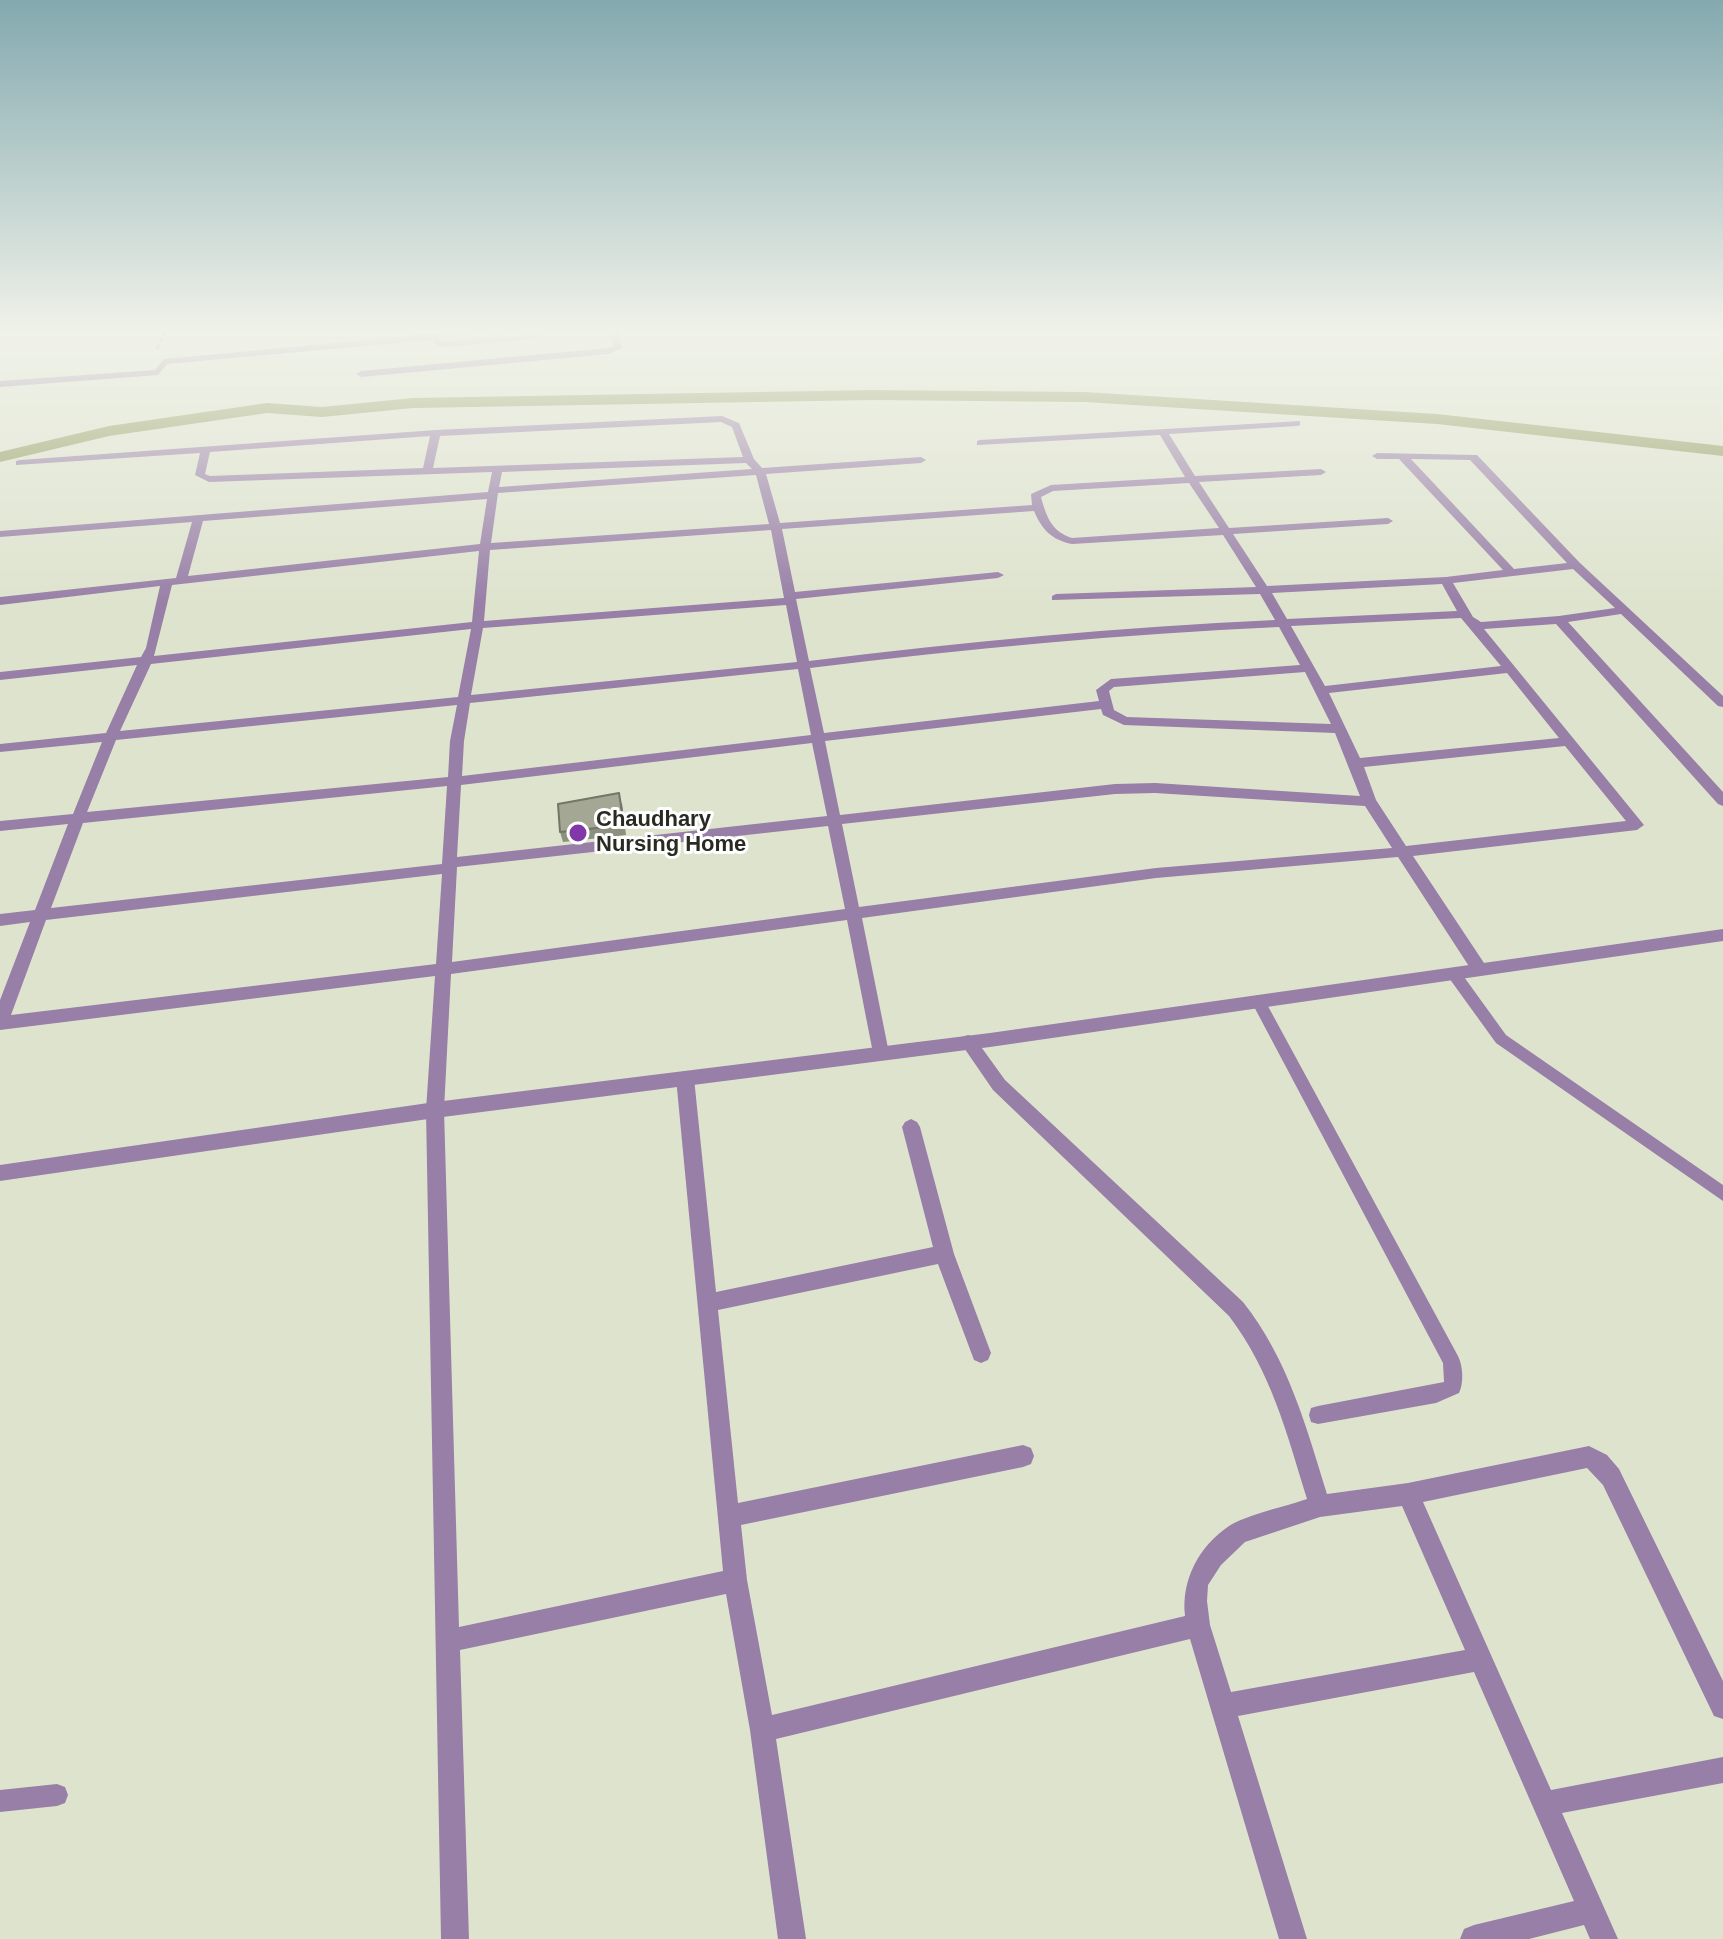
<!DOCTYPE html>
<style>
body{margin:0}
canvas{display:block;background:#dee3ce}
</style>
<canvas width="1723" height="1939"></canvas>
<script>
const g = document.querySelector('canvas').getContext('2d');
g.lineJoin = 'round';
function paint(path, color) { g.fillStyle = color; g.fill(path, 'evenodd'); }
function strokePath(path, color, width, dash) { g.strokeStyle = color; g.lineWidth = width; g.lineCap = dash ? 'butt' : 'round'; g.setLineDash(dash || []); g.stroke(path); }
function label(font, color, halo, rows, align = 'center') {
  g.font = font + ' Helvetica,sans-serif'; g.lineWidth = 6; g.setLineDash([]); g.textBaseline = 'middle'; g.strokeStyle = halo; g.fillStyle = color; for (const [text, x, y, turn = 0] of rows) {
    g.save(); g.translate(x, y); g.rotate((+turn || 0) * Math.PI / 180); g.textAlign = isNaN(turn) ? turn : align; if (halo) g.strokeText(text, 0, 0); g.fillText(text, 0, 0); g.restore();
  }
}
const canal = new Path2D(`
 M872,390L1085,392L1437,414L1723,446V456L1437,424L1085,402L872,400L413,408L322,417L267,413L109,436L0,462V452L109,426L267,403L322,407L413,398Z`);
const path = new Path2D(`
 M157,349L165,332`);
const service = new Path2D(`
 M1454,969L1459,970L1506,1035L1723,1185V1201L1496,1043L1449,978L1447,974L1449,970Z
 M1258,995L1263,997L1458,1356C1463,1366 1464,1383 1459,1393L1436,1403L1318,1424L1311,1422L1309,1415L1311,1408L1318,1406L1444,1382L1443,1363L1251,1001L1253,997Z
 M57,1784L65,1787L68,1795L65,1803L57,1806L0,1812V1790Z`);
const minor = new Path2D(`
 M531,332H539L534,339L445,347L435,345L433,340H430L167,364L158,375L0,387V381L155,370L164,359L430,334L440,335L442,341H445L521,336Z
 M611,332H619L622,348L609,354L361,377L356,374L361,371L608,348L613,347Z
 M722,416L739,423L754,459L762,468L921,457L926,460L921,463L766,474L780,523L1032,505L1031,494L1051,485L1185,477L1160,435L977,445V441L980,440L1300,421V425L1297,426L1169,434L1195,476L1321,469L1326,472L1321,475L1199,482L1229,528L1388,518L1393,521L1388,524L1233,534L1267,586L1446,577L1503,570L1399,459H1377L1372,456L1377,453L1477,455L1580,563L1723,696V707L1718,706L1621,614L1568,622L1723,792V806L1718,804L1556,624L1484,629L1644,825L1637,830L1413,856L1486,966L1488,970L1486,974H1474L1398,857L1156,878L862,918L889,1053L887,1058L881,1060L875,1058L873,1053L847,920L451,974L444,1110L459,1627L723,1571L676,1078L679,1073L685,1071L691,1073L694,1078L716,1292L933,1247L902,1127L905,1122L911,1119L917,1122L920,1127L954,1254L991,1353L988,1360L981,1363L974,1360L938,1264L718,1310L738,1503L1023,1445L1031,1448L1034,1456L1031,1464L1023,1467L741,1525L747,1580L772,1715L1185,1616C1181,1580 1199,1546 1229,1526C1246,1515 1287,1506 1307,1499C1287,1434 1271,1371 1229,1316L993,1090L960,1042L962,1037L968,1035L974,1037L1005,1080L1243,1302C1288,1359 1306,1426 1327,1494L1408,1483L1589,1446L1607,1455L1619,1469L1723,1681V1719L1714,1716L1603,1485L1587,1468L1423,1502L1551,1790L1723,1757V1783L1562,1813L1618,1939H1590L1584,1925L1529,1939H1460L1464,1929L1474,1925L1574,1901L1474,1672L1238,1716L1307,1939H1279L1190,1639L776,1739L806,1939H778L750,1730L726,1594L460,1650L469,1939H441L426,1110L435,976L0,1030V1000L30,922L0,926V914L35,910L68,824L0,831V821L73,814L102,742L0,752V744L106,733L137,665L0,680V672L141,657L146,648L160,586L0,605V597L176,578L192,522L0,537V531L488,492L492,472L209,482L195,475L200,453L16,465V461L20,460L436,430ZM721,422L732,427L743,457L433,468L440,436ZM430,436L423,468L210,476L205,474L210,452ZM1411,459L1470,460L1567,563L1514,569ZM746,463L752,469L499,487L502,472ZM756,475L769,524L491,543L498,493ZM1189,483L1219,528L1072,538C1052,532 1046,516 1041,497L1053,491ZM487,499L480,544L188,576L203,521ZM1034,511C1042,530 1052,540 1072,544L1223,535L1256,587L1056,594L1052,596V600L1260,594L1275,620C1119,627 964,642 809,661L796,599L998,578L1004,575L998,572L795,592L782,529ZM771,530L784,598L484,621L490,550ZM479,551L472,622L154,656L172,585ZM1573,569L1615,608L1559,616L1481,622L1473,617L1453,583ZM1442,584L1457,611L1287,619L1272,593ZM786,605L797,662L471,695L483,628ZM1461,618L1501,666L1325,686L1291,626ZM1279,627L1300,665L1111,679L1096,690L1099,701L824,733L810,668C966,649 1122,634 1279,627ZM471,629L458,697L120,731L151,664ZM798,669L811,735L462,776L464,741L470,703ZM1305,672L1331,724L1127,717L1114,710L1109,691L1114,687ZM1507,673L1559,738L1360,758L1329,693ZM457,705L450,741L448,777L87,812L116,740ZM1101,709L1103,715L1124,725L1335,733L1360,796L1155,783L1115,784L840,815L825,741ZM812,743L827,816L457,857L461,785ZM1565,746L1626,821L1406,846L1376,800L1364,767ZM447,786L442,864L51,908L83,823ZM1155,793L1365,806L1392,848L1156,868L859,907L842,824L1115,794ZM828,826L845,909L452,962L457,867ZM442,874L436,964L11,1015L46,920ZM1402,1506L1465,1650L1231,1692L1210,1625L1207,1601L1208,1585L1221,1565L1245,1542L1320,1517Z`);
const tertiary = new Path2D(`
 M1723,929V941L990,1047L435,1118L0,1181V1165L435,1102L990,1033Z`);
const wall = new Path2D(`
 M622,803L626,835L563,842L560,832Z`);
const shadedWall = new Path2D(`
 M446,332H516L487,335V332L447,336Z`);
const building = new Path2D(`
 M619,793L624,825L560,832L558,804Z`);
const markers = [
 [578,833,10,"#8237a8"]
];
const poiNames = [
 ["Chaudhary",596,820],
 ["Nursing Home",596,845]
];
paint(canal, '#8d9859');
strokePath(path, '#7b7f71', 3, [5, 2]);
paint(service, '#987fa7');
paint(minor, '#987fa7');
paint(tertiary, '#987fa7');
paint(wall, '#8c907e');
paint(shadedWall, '#727567');
paint(building, '#a3a793');
strokePath(building, '#727567', 2);
const sky = g.createLinearGradient(0, 0, 0, 603);
sky.addColorStop(0, '#83a9af');
sky.addColorStop(0.55, '#f0f2e9');
sky.addColorStop(1, '#f0f2e900');
g.fillStyle = sky;
g.fillRect(0, 0, 1723, 603);
for (const [x, y, r, color] of markers) { const dot = new Path2D(); dot.arc(x, y, r, 0, 2 * Math.PI); g.fillStyle = color; g.fill(dot); strokePath(dot, '#fff', 3); }
label('bold 22px', '#292b23', '#fff', poiNames, 'left');
</script>
